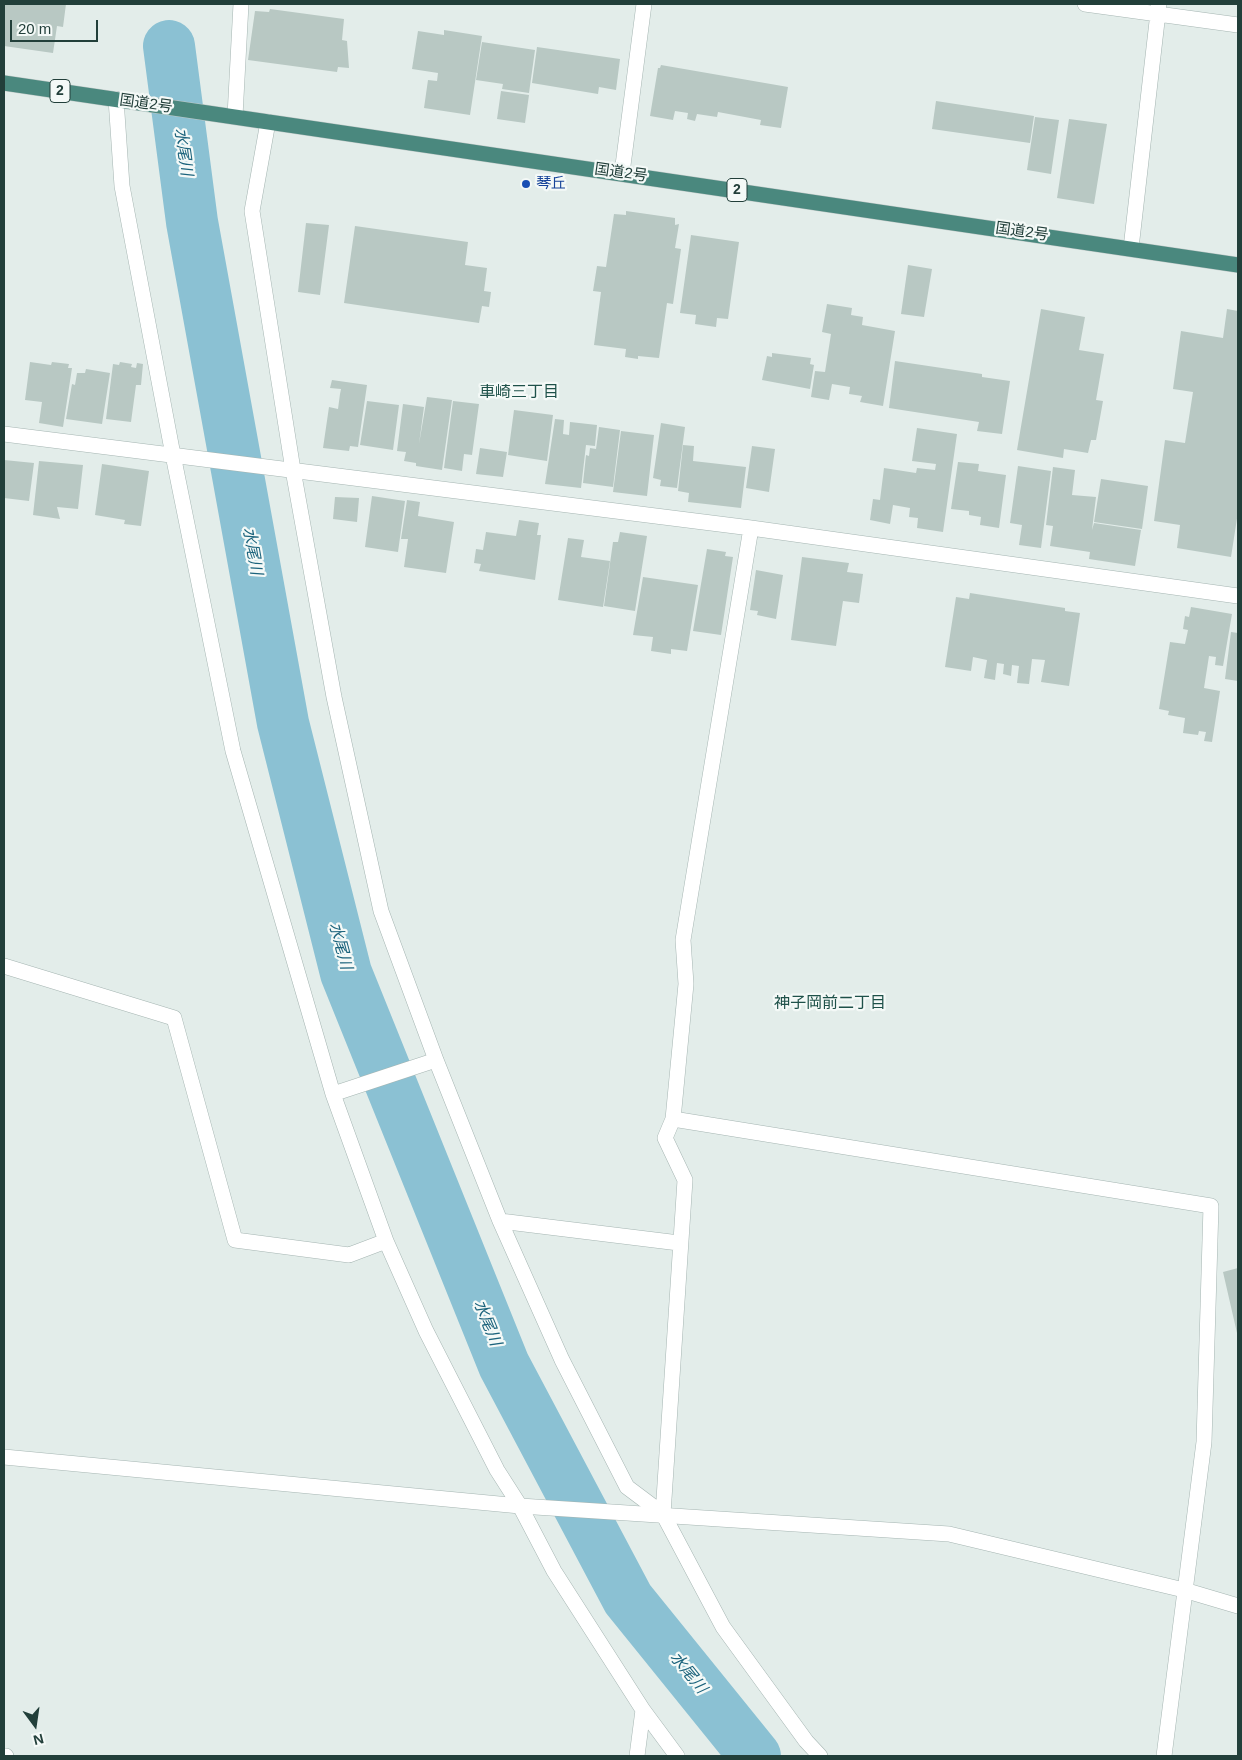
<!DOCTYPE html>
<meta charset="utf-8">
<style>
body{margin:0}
#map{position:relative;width:1242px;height:1760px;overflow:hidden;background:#e3edea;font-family:Helvetica,sans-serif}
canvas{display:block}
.frame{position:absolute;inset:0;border:5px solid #223f3a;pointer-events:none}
.north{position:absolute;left:10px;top:1700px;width:50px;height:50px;-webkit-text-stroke:4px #f4f9f7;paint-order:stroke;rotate:166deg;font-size:14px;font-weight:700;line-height:20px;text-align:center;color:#223f3a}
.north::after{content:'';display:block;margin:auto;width:18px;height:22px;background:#223f3a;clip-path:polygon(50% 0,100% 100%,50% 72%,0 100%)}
.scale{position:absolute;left:10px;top:20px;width:88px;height:22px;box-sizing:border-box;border:2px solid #223f3a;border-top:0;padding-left:6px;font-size:15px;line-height:18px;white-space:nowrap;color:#223f3a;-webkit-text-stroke:4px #f4f9f7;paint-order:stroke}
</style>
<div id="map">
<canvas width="1242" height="1760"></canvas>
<div class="frame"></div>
<div class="north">N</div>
<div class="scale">20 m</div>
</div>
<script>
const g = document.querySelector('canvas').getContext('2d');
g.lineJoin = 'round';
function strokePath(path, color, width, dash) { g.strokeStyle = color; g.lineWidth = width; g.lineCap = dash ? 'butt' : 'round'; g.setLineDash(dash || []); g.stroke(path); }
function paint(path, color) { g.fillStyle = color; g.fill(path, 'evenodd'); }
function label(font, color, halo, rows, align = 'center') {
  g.font = font + ' Helvetica,"Noto Sans JP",sans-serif'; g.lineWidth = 4.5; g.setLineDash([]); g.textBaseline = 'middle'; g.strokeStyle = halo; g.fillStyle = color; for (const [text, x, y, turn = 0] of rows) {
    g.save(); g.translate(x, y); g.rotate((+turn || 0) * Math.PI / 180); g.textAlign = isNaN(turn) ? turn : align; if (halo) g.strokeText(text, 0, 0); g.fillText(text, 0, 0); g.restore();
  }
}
const river = new Path2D(`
 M169,46L192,222L283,723L346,973L504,1365L628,1599L755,1756`);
const building = new Path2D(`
 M4,4H66L63,27L57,26L53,53L4,46Z
 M270,9L344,19L342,40L347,41L349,68L338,67L337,72L248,60L255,11L269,12Z
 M444,30L482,36L470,115L424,108L428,80L437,81L438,73L412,69L418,31L444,35Z
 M482,42L535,50L529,93L502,89L503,84L476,80Z
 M537,47L620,59L616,90L599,87L598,94L532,83Z
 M661,65L788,87L781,128L760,125L761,120L718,112L717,117L697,114L695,121L687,119L688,113L675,111L673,120L650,116L658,68H660Z
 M501,91L529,95L525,123L497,119Z
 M936,101L1034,116L1030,143L932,129Z
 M1035,117L1059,120L1051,174L1027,170Z
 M1069,119L1107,124L1094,204L1057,198Z
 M626,211L675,218V225L679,224L675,248L681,249L673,304L667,303L659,358L638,356V359L625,357L626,349L594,345L601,292L593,291L597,266L606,267L614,214L626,215Z
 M306,223L329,225L320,295L298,292Z
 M355,226L468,242L465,265L487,268L484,291L491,292L489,307L482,306L479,323L344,303Z
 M691,235L739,242L728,319L717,318L716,327L695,324L696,315L680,313Z
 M908,265L932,269L924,317L901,314Z
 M827,304L852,308L851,315L863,317L862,325L895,331L883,406L860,402L862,396L849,394L850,387L832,384L829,400L811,397L815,371L825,372L831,334L822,332Z
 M1041,309L1085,317L1079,350L1104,354L1096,400L1103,401L1096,440H1091L1088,453L1064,449L1063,458L1017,450Z
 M1227,309L1238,311V512L1231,557L1177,548L1180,525L1154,521L1165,440L1185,443L1193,392L1173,389L1181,331L1223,338Z
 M772,353L811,358L810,364L814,365L810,389L762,380L767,356L772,357Z
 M895,361L982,374V377L1010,381L1002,434L977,431L979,422L889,408Z
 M30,362L51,365L52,362L69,364L68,368H72L63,427L39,423L42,402L25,400Z
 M120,362L132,364L131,367L136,368L137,363L143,364L141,385H136L131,422L106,419L113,364L119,365Z
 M86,369L110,373L102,424L66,419L72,384L75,385L77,373H85Z
 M332,380L367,385L358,447L350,446L349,451L323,448L329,407L338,409L340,394L341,389L330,388Z
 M427,397L452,400L442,470L416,466V463L404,461L406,452L397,451L403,404L424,407L419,444Z
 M367,401L399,405L393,450L360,445Z
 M453,401L479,404L472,455L464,454L462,471L444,468Z
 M514,410L553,415L547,461L508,455Z
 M555,419L564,420L563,434L569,435L570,422L597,425L595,446L586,445L581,488L545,484Z
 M661,423L685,427L677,488L660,486L661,480L653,478Z
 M599,427L620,430L613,487L583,483L586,455L589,456L590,448L596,449Z
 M917,428L957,434L943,532L917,528L918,518L909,517L910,508L893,505L890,524L870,520L873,499L880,500L884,468L916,473L917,468L935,470L936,464L912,461Z
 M621,431L654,435L647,496L613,492Z
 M683,445L694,446L693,461L746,467L741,508L688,502L689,493L678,491Z
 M752,446L775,449L769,492L746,488Z
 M480,448L507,452L503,477L476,474Z
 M4,460L34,463L29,501L4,498Z
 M39,461L83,465L78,509L57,507L60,519L33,515Z
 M958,462L979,464L978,471L1006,475L999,528L980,525L981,517L969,515V511L951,509Z
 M102,464L149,471L141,526L124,524L125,520L95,515Z
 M1018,466L1051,471L1041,548L1019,545L1022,525L1010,523Z
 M1053,467L1075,470L1072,495L1096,497L1092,530L1094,523L1141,530L1135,566L1089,559L1090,552L1050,546L1053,526L1046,525Z
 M1101,479L1148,486L1142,529L1094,522Z
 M372,496L405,501L398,552L365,547Z
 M335,497L359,498L357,522L333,519Z
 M407,500L420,502L418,516L454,522L446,573L404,567L408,539H401Z
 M519,520L539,523L537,535H541L535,580L479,571L481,564L474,563L476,549L483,550L486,532L516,536Z
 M620,532L647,536L635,611L604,606L613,542H618Z
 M568,538L584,540L581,557L610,561L603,607L558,600Z
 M707,549L726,552L725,556L733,557L721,635L693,631Z
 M802,557L849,563L847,572L863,574L859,603L843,601L836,646L791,640Z
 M756,570L783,575L776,619L757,615L758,611L750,610Z
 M643,577L698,585L687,651L671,649V654L651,651L653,637L633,635Z
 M970,593L1065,608V611L1080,613L1069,686L1041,682L1045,660L1032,659L1029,684L1017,683L1019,666L1012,665L1011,676L1003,674L1004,664L997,663L995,680L984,678L987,660L973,657L971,671L945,667L956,597L969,599Z
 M1191,607L1232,614L1223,666L1215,665L1216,657L1209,656L1204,688L1220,691L1212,742L1204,741L1206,732L1199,731L1198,735L1183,733L1185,718L1168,715L1169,711L1159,709L1170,642L1185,644L1188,630L1183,629L1185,616L1189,617Z
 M1231,632L1238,633V681L1225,679Z
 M1238,1268V1333H1237L1223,1272Z`);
const minor = new Path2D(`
 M1085,4L1238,25
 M116,99L122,186L173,455L233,751L333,1094L386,1241L426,1331L497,1470L520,1506L554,1571L643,1710L677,1756
 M235,116L241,4
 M268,122L252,211L293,470L334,697L381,911L436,1060L500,1221L562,1360L627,1487L663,1514L723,1627L806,1741L820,1756
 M622,173L644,4
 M1131,248L1159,4
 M4,434L751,528L1238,596
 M4,966L174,1018L235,1240L349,1255L386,1241
 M333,1094L436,1060
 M673,1119L1211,1206L1204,1442L1164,1756
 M500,1221L679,1243
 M663,1514L685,1180L665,1138L673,1119L686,984L683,940L751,528
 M4,1756H6
 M637,1756L643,1710`);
const tertiary = new Path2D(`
 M4,1457L520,1506L949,1534L1184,1590L1238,1606`);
const trunk = new Path2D(`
 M4,83L1238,265`);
const markers = [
 [526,184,5,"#1a4fb4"]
];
const shields = [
 [60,91,20],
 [737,190,20]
];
const shieldNames = [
 ["2",60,91],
 ["2",737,190]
];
const streetNames = [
 ["国道2号",146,104,8],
 ["国道2号",621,173,8],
 ["国道2号",1022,232,8]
];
const transitNames = [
 ["琴丘",536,184]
];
const waterNames = [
 ["水尾川",183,152,82],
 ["水尾川",252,551,80],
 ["水尾川",340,946,75],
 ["水尾川",487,1323,68],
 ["水尾川",688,1673,51]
];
const neighbourhoodNames = [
 ["車崎三丁目",519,393],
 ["神子岡前二丁目",830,1004]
];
strokePath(river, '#8bc1d3', 52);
paint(building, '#b8c8c3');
strokePath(minor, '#a5b5b2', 16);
strokePath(tertiary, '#a5b5b2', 16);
strokePath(trunk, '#c1c9c8', 16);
strokePath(minor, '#fff', 15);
strokePath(tertiary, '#fff', 15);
strokePath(trunk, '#4a887e', 15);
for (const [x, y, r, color] of markers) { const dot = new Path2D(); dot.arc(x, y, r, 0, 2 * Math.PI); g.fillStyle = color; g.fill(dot); strokePath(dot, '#f4f9f7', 2); }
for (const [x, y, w] of shields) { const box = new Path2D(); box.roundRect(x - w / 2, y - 11.5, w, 23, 4); g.fillStyle = '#f4f9f7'; g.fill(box); strokePath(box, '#223f3a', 1); }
label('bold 14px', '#223f3a', null, shieldNames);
label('15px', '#223f3a', '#f4f9f7', streetNames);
label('15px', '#164399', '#f4f9f7', transitNames, 'left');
label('italic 16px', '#1b637c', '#f4f9f7', waterNames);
label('16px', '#1e5149', '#f4f9f7', neighbourhoodNames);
</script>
